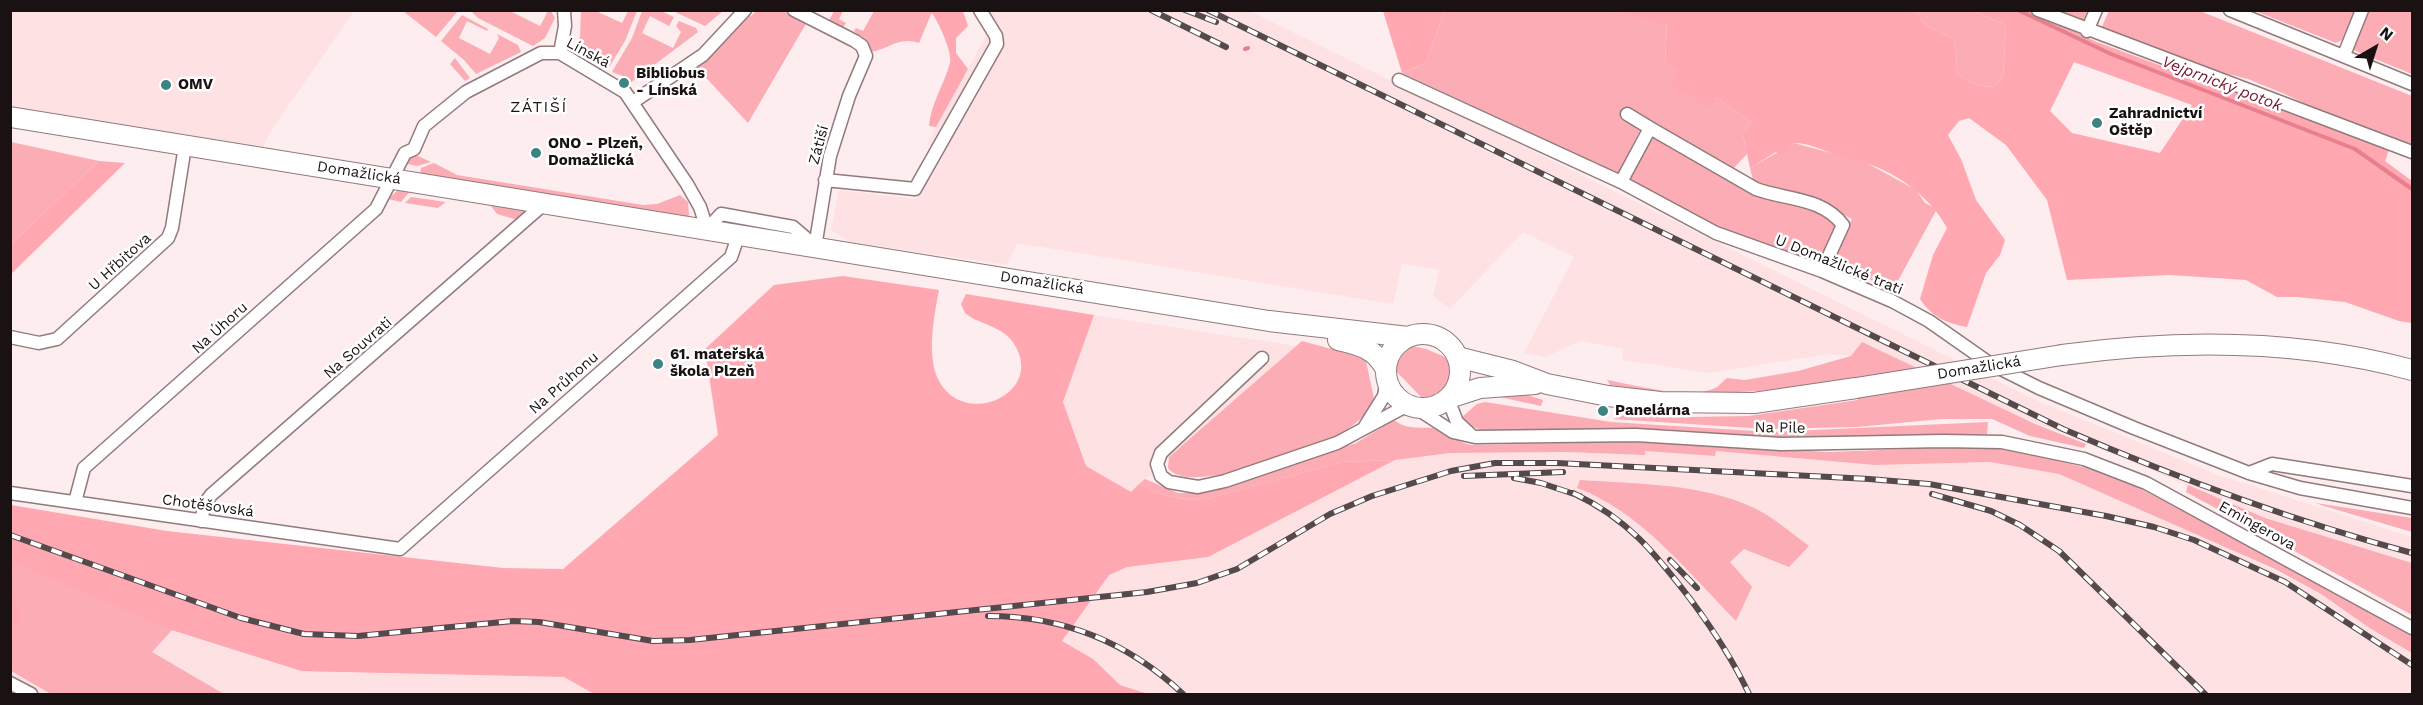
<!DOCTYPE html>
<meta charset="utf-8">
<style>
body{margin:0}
#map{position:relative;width:2423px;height:705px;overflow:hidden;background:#fdedee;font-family:"Work Sans",sans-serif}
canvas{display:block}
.frame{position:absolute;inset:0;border:12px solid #1a1212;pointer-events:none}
.north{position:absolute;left:2345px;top:18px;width:60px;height:60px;-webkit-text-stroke:4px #fff;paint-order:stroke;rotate:39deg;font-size:16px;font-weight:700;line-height:24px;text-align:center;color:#1a1212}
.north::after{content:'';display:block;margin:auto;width:21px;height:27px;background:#1a1212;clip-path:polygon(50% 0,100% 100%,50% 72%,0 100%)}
</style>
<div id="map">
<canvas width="2423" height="705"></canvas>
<div class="frame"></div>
<div class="north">N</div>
</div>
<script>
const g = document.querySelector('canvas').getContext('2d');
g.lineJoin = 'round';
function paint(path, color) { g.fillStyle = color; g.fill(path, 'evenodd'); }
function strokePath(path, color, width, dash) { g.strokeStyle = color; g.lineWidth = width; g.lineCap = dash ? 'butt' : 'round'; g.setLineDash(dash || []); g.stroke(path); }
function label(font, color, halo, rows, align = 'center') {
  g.font = font + ' "Work Sans",sans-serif'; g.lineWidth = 5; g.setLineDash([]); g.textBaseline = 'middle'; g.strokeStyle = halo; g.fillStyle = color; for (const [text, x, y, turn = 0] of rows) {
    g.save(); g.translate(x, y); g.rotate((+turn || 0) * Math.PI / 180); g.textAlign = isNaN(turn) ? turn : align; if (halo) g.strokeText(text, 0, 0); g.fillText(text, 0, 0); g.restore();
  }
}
const built = new Path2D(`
 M10,11H354L269,134L263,148L11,109Z
 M970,11H1250L2040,402L2218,475L2412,537V563L2265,518L2050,428L1851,356L1829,354L1710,373L1622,360L1623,349L1581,341L1545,357L1524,353L1574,257L1523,232L1450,309L1433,296L1439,270L1402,264L1393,304L1017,243L1007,265L850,242L831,230L839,190L917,199L944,154L927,144L987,34Z
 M1094,315L1296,346L1140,484L1181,500L1357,461L1395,460L1450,453L1566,452L1644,455V451L1715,456V451L1875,465L1990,462L2059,474L2228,548L2321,594L2371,629L2412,653V694H645L1130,492L1086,466L1063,402Z
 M172,630L302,671L564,677L594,694H224L151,652Z
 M11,671L51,694H11Z`);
const green = new Path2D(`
 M930,10L932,12L919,43C896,36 891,49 870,52L866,40L854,31L856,28L863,31L874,11Z
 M403,11L456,10L458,11L436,37Z
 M471,11H510L540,26L548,11H551L555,18L545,38L533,46L478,18Z
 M581,11H596L622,23L628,11H637L625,41L608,69L576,51L580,37Z
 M642,11H661L674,17L669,26L650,16L642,33L673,48L681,32L676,26L679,21L696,28L698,32L630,83L624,79L625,77L612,72L632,38Z
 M673,11H723L705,26Z
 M756,11H783L807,22L748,123L697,68L694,70V67L714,53L748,14L751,16Z
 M834,11H843L839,19L846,23L842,29L827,24Z
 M1444,11H1608L1667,23L1665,62L1679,71L1711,108L1716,97L1751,122L1743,135L1747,154L1734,168L1629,108L1623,117L1640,130L1618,173L1402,73L1426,63Z
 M1917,11H1973L2006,25L2003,75L1996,86C1981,88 1968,83 1956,73L1957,53L1953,38C1939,32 1921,27 1917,11Z
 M2056,11H2087L2082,24Z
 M2109,11H2200L2412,96V147L2325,114L2287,95L2248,79L2171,60L2099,33Z
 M2255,11H2354L2342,40L2336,43Z
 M2369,11H2412V74L2353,50Z
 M462,15L488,29L487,31L467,21L459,38L490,54L499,38L497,34L518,45L521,52L476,74L464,60L441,41Z
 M455,58L470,78L465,81L450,64Z
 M1652,137L1761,197L1804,207L1832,217L1837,227L1822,261L1815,265L1720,230L1631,181L1630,174Z
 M11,142L99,161L11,244L10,142Z
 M1794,143L1865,162L1916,190L1925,203L1937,209L1894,288L1829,266L1852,219L1828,207L1754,184L1750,168Z
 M416,155L431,162L417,166L407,164L410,158Z
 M434,163L457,175L643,205L657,204L680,195L688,202L689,216L686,219L420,176L421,168Z
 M399,189H412L401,202L388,199Z
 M411,197L446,202L438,208L405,203Z
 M519,205L527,211L521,221L497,214L491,206Z
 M1302,341L1357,356L1366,361L1375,403C1366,416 1351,428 1337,435C1309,449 1188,497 1168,468L1169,457Z
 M1862,342L2035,424L2086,444L2084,448L2030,436L1992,419H1941L1857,427L1766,429L1613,419L1630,413L1690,417L1748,416L1858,400L1854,380C1770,392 1695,399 1610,385L1607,380C1634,385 1693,401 1717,387C1720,385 1724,380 1727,378L1745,380L1798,371L1851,356Z
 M1406,345L1426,349L1450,359L1451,380L1443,393L1425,401L1392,367L1396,356Z
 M1518,392L1543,400L1541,406L1490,395Z
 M1485,402L1611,422L1771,432L1988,422L1987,434L1776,437L1661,429L1485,431L1470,426L1462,417L1477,404Z
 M1394,420C1410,433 1430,424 1441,430C1452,436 1458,442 1471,445L1630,442L1830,452L1961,447L2001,449L2038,456L2087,468L2135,486L2412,633V653L2371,629L2321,594L2275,569L2059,474L1990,462L1875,465L1716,451L1715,456L1645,451V455L1566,452L1450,453L1395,460L1342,462L1203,500C1178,500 1161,495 1139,484L1145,479L1178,493H1194L1222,488L1356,443Z
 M1580,480C1637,484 1699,483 1752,507C1772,516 1791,533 1809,546L1789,567L1744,549L1730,562L1752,587L1736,621C1691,575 1639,510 1577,488Z
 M2188,485L2265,518L2412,563V615L2186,492Z
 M2316,503L2412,518V532L2324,506Z
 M11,505L671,694L601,677L302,671L172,630L152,652L224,694H51L11,671Z`);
const forest = new Path2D(`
 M930,11H963L968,26L956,38V53L968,69L936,127L929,126C931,103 944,85 950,63C953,53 937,18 930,11Z
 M1383,11H1444L1426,63L1402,73Z
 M1608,11H1917C1921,27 1939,32 1953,38L1957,53L1956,73C1968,83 1981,88 1996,86L2003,75L2006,25L1973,11H2028L2097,42L2389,150L2385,161L2412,181V323L2399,321L2345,302L2297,297H2277L2246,280L2170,275L2067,280L2047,200L2006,145L1969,118L1959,121L1948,135L1961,159L1976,200L2005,240L2000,255L1986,273L1967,327C1946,323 1932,317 1920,299L1933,255L1947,228C1931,198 1899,174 1866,163C1857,160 1848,159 1839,156C1825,151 1809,143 1794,143L1787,148L1784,156L1776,152L1750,168L1743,135L1751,122L1716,97L1711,109L1672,85L1678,71L1665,62L1667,24ZM2074,62L2192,105L2160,153L2072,133L2050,111Z
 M99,161L125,163L11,274V244Z
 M843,276L939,290C934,316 926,357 939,381C965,430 1049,392 1012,341C1001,326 978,324 965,313L961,304L966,294L1094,315L1063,402L1086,466L1131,492L1139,484C1161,495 1178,500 1203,500L1342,462L1395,460L1208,557L1127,567L1109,575L1062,641L1093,659L1120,685L1148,694H594L564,677L302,671L172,630L11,561V505L167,531L503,568L563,569L718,435L705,349L774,285Z
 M11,591L19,610V620L11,628Z`);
const stream = new Path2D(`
 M2018,10L2111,54L2355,149L2412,189
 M1245,49L1248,48`);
const minor = new Path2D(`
 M794,10L855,41L862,46L866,56L849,96L830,156L815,247
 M2038,10L2412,152
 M2230,10L2412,84
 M2087,31L2096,10
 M560,53L565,26L564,10
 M2344,55L2362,10
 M1399,80L1621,182L1716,233L1822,271L1892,301L1929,321L1989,363L2039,388L2134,428L2249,473L2300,488L2412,508
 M633,102L703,55L745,10
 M1627,114L1650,128
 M825,180L915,189L997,44L996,36L980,10
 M1621,182L1650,128L1756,189C1786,200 1822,197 1843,225L1822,271
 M10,337L39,343L57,339L168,238L172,228L185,146
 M1262,358L1161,453L1157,464L1161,476L1169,482L1198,487L1225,481L1337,443L1408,405
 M1448,399L1457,422L1471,435
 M1416,408L1453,432L1475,437L1636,435L1781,444L1943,441L2002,442L2084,459L2146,483L2412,628
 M1364,428L1384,396L1387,379
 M2249,473L2272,464L2412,486
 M10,493L400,549L731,257L739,234
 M75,502L84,468L376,209L405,153L414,149L424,126L466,92L541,53H560L625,92L687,184L700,207L707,229L721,214L793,227L814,245
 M201,521L205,503L211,495L545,203
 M10,683L31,694`);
const primary = new Path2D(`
 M10,117L1269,321L1408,337
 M1386 371a37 37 0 1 1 74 0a37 37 0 1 1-74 0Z
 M1338,340C1360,345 1376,349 1386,370
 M2062,355C2179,339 2298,339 2412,370
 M1457,357L1513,371L1547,384L1608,396L1660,402L1754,403L1856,388
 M1449,398L1480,388L1535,384`);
const rail = new Path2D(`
 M1151,10L1226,47
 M1185,10L1216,22
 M1208,10L2063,429C2177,478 2293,521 2412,553
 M1464,476L1563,472
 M1514,478L1541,483L1580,496
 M1573,493C1628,519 1655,553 1691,600C1714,631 1733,660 1749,694
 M1932,494L1991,511L2020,525L2059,551L2205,694
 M10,535L241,618L304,634L358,636L513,621L539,622L653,641L690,640L1147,592L1197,583L1237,569L1330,514L1372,496L1451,471L1495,463H1557L1869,479L1929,484L2106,516L2154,527L2194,540L2285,582L2412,665
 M1670,560L1697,588
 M988,616C1064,616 1128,642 1183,694`);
const primaryBridge = new Path2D(`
 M1856,388L2062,355`);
const markers = [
 [624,83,6,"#3b8482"],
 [166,85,6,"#3b8482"],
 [2097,123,6,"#3b8482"],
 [536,153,6,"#3b8482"],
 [658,364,6,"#3b8482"],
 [1603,411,6,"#3b8482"]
];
const streetNames = [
 ["Línská",588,53,28],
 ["Zátiší",819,145,-75],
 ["Domažlická",359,173,9],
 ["U Hřbitova",120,262,-42],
 ["U Domažlické trati",1839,265,22],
 ["Domažlická",1042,283,9],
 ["Na Úhoru",220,328,-42],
 ["Na Souvrati",358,348,-41],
 ["Domažlická",1979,368,-9],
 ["Na Průhonu",564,383,-41],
 ["Na Pile",1780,428,1],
 ["Chotěšovská",208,506,8],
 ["Emingerova",2257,526,29]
];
const poiNames = [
 ["Bibliobus",636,74],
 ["- Línská",636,91],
 ["OMV",178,85],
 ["Zahradnictví",2109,114],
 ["Oštěp",2109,131],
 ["ONO - Plzeň,",548,144],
 ["Domažlická",548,161],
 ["61. mateřská",670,355],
 ["škola Plzeň",670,372],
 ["Panelárna",1615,411]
];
const waterNames = [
 ["Vejprnický potok",2222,84,21]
];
const neighbourhoodNames = [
 ["ZÁTIŠÍ",539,107]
];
paint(built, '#fee1e3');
paint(green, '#fcacb4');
paint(forest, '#ffa8b1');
strokePath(stream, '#e77f8c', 4);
strokePath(minor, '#917a7c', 15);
strokePath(primary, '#917a7c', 22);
strokePath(minor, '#fff', 12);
strokePath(primary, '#fff', 20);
strokePath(rail, '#544a4b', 6);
strokePath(rail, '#fff', 4, [11]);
strokePath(primaryBridge, '#917a7c', 22, []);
strokePath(primaryBridge, '#fff', 20);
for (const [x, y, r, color] of markers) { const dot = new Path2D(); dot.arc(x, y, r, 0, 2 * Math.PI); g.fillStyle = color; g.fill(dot); strokePath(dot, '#fff', 2); }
label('15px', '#1a1212', '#fff', streetNames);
label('bold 15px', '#1a1212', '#fff', poiNames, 'left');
label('italic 16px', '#75172d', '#fff', waterNames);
g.letterSpacing = '1.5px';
label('16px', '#1a1212', '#fff', neighbourhoodNames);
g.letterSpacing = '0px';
</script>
